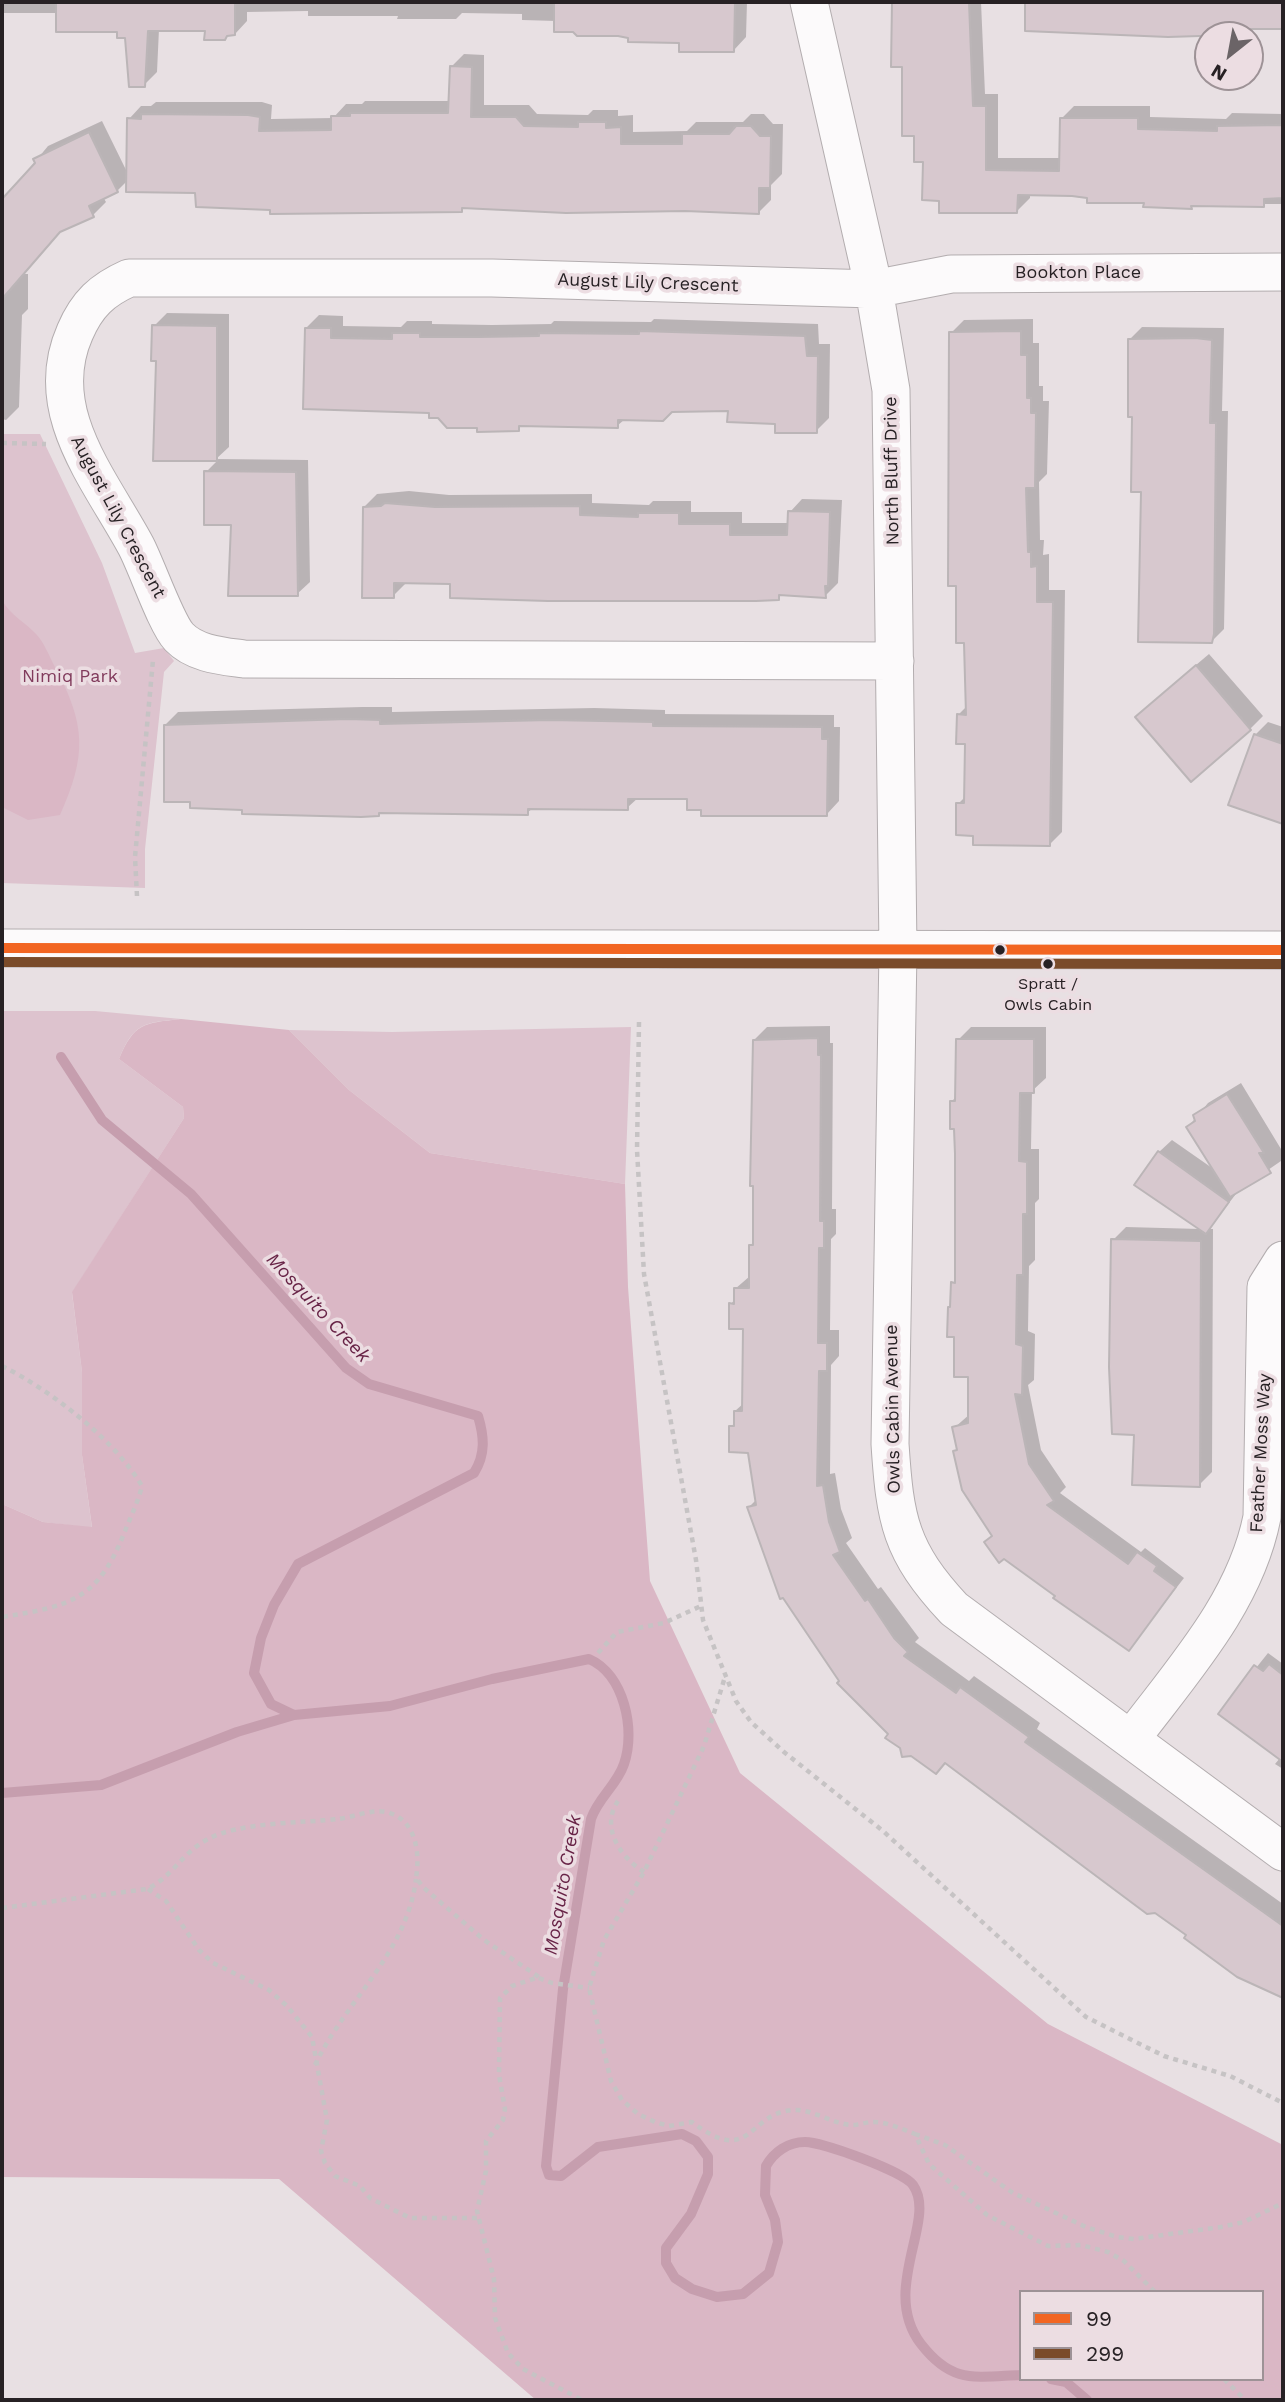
<!DOCTYPE html>
<style>
body{margin:0}
#map{position:relative;width:1285px;height:2402px;overflow:hidden;background:#e8e0e3;font-family:"Work Sans",sans-serif}
canvas{display:block}
.frame{position:absolute;inset:0;border:4px solid #272124;pointer-events:none}
.legend{position:absolute;left:1019px;top:2290px;width:245px;height:91px;box-sizing:border-box;background:#ecdde2;border:2px solid #9d9296;margin:0;padding:9px 12px;list-style:none;font-size:21px;color:#272124}
.legend li{display:flex;align-items:center;gap:14px;height:35px}
.legend b{width:35px;border:2px solid #9d9296}
.north{position:absolute;left:1194px;top:21px;width:70px;height:70px;box-sizing:border-box;background:#ecdde2;border:2px solid #9d9296;border-radius:50%;rotate:211deg;font-size:19px;font-weight:700;line-height:28px;text-align:center;color:#272124}
.north::after{content:'';display:block;margin:auto;width:24px;height:32px;background:#6b6467;clip-path:polygon(50% 0,100% 100%,50% 72%,0 100%)}
</style>
<div id="map">
<canvas width="1285" height="2402"></canvas>
<div class="frame"></div>
<ul class="legend">
<li><b style="height:9px;background:#f26522"></b>99</li>
<li><b style="height:9px;background:#7a4b2a"></b>299</li>
</ul>
<div class="north">N</div>
</div>
<script>
const g = document.querySelector('canvas').getContext('2d');
g.lineJoin = 'round';
function paint(path, color) { g.fillStyle = color; g.fill(path, 'evenodd'); }
function strokePath(path, color, width, dash) { g.strokeStyle = color; g.lineWidth = width; g.lineCap = dash ? 'butt' : 'round'; g.setLineDash(dash || []); g.stroke(path); }
function label(font, color, halo, rows, align = 'center') {
  g.font = font + ' "Work Sans",sans-serif'; g.lineWidth = 7; g.setLineDash([]); g.textBaseline = 'middle'; g.strokeStyle = halo; g.fillStyle = color; for (const [text, x, y, turn = 0] of rows) {
    g.save(); g.translate(x, y); g.rotate((+turn || 0) * Math.PI / 180); g.textAlign = isNaN(turn) ? turn : align; if (halo) g.strokeText(text, 0, 0); g.fillText(text, 0, 0); g.restore();
  }
}
const green = new Path2D(`
 M2,434H40L102,563L135,653L164,648L174,661L164,672L145,849V888L2,883Z
 M2,1011H95L181,1019C144,1023 134,1022 119,1059L183,1107L184,1118L72,1293L82,1372V1455L92,1528L43,1522L2,1504Z
 M631,1027L625,1184L430,1153L349,1090L289,1030L392,1032Z`);
const forest = new Path2D(`
 M2,600C10,615 25,622 36,634C44,642 49,656 55,667C86,725 87,755 60,815L28,820L2,807Z
 M181,1019L289,1030L349,1090L430,1153L625,1184L628,1287L650,1581L740,1773L1048,2024L1283,2145V2400H536L279,2179L2,2177V1504L43,1522L92,1527L82,1455V1372L72,1292L184,1118L183,1107L119,1059C134,1023 144,1023 181,1019ZM1021,2292H1262V2379H1021Z`);
const shadow = new Path2D(`
 M2,2H747L746,37L734,50L629,37L556,21L522,20V14L462,13L456,19H397L398,16H308V11L247,12V21L235,34L207,29H159L157,72L144,85L127,36L119,30L58,13H2Z
 M894,2H981L985,94H998V158H1061V119L1074,106H1150V117L1226,119L1232,113L1283,114V204H1194L1191,207L1030,193V198L1017,211L941,199L916,135L904,65H893Z
 M1027,2H1283V27H1240L1232,35L1208,36L1026,29Z
 M464,54L484,55V105H529L537,114L588,115L593,110H618V116L633,115V132L687,131L696,122H743L751,114H764L773,124H783L782,174L771,185V200L758,213L465,206L461,210L271,208L196,191L128,180L117,191L103,197L106,202L93,215L62,230L21,274H28V309L22,315L19,407L6,420L2,419V274H18L2,259V202L48,146L102,121L128,174L129,119L141,106H151L156,102H262L272,105L271,119L333,118L346,104H362L365,101H451V67Z
 M167,313L229,314V447L216,459L308,460L310,582L297,594L232,524L206,472L219,459L155,460L158,360L154,326Z
 M319,315L343,316V326L401,327L407,321H432V324L492,325L551,324L554,321L651,322L654,319L818,324L819,344H830L829,418L816,431L730,410H671L625,419L617,426L523,424L518,429L306,328Z
 M1033,319V343H1039V386H1043V401H1049L1047,474L1039,482L1040,540H1044L1043,555L1049,554V590H1065L1062,832L1049,845L975,834L958,804L966,796L967,743L958,715L967,706L951,333L964,320Z
 M1142,327L1224,328L1222,411H1228L1224,629L1211,642L1142,490L1129,340Z
 M409,491L449,495L592,494V503L649,505L653,501H691V512H742V523H789L790,512L802,499L842,500L838,583L825,596L783,593L778,598L451,582L406,583L393,596L364,507L377,494Z
 M1209,654L1263,716L1250,729L1150,704Z
 M362,707H392V712L594,708L665,710V714L834,715V727H840L839,801L827,814L703,808L688,797H639L627,808H533L527,813L381,811L378,814L165,725L178,712Z
 M1268,722L1283,727V822L1231,804L1255,735Z
 M830,1026V1043H833L832,1209H836V1234L831,1239L830,1330H839V1356L831,1365L830,1474L835,1473L841,1509L852,1538L846,1543L878,1589L881,1587L919,1638L915,1642L969,1681L974,1676L1040,1723L1037,1729L1283,1904V1999L1238,1976L1188,1935L946,1762L936,1772L901,1747L749,1507L757,1499L750,1451L731,1427L735,1422V1411L744,1403L745,1328L731,1304L735,1299V1289L750,1276V1246L754,1241V1040L767,1027Z
 M971,1027H1046V1078L1032,1091L1031,1149H1039V1199L1035,1203V1260L1029,1266L1028,1331L1035,1334L1034,1380L1028,1385L1041,1450L1066,1487L1060,1493L1141,1552L1145,1548L1184,1578L1129,1649L1057,1595L994,1535L954,1428L970,1414V1375L949,1307L952,1304L953,1283L956,1280L957,1154L952,1101L956,1097L958,1040Z
 M1283,1077V1164L1281,1161L1239,1190L1209,1229H1213L1212,1472L1199,1485L1136,1433L1113,1240L1126,1227L1200,1229L1159,1152L1172,1140L1215,1170L1188,1127L1208,1103L1241,1083L1281,1149Z
 M1268,1653L1283,1664V1769L1275,1764L1280,1758L1220,1713Z`);
const stream = new Path2D(`
 M61,1057L102,1120L191,1194L346,1368L369,1384L478,1416C484,1436 486,1454 474,1473L298,1564L274,1605L261,1638L254,1673L271,1704L294,1715L390,1706L492,1679L589,1659C624,1674 636,1730 624,1764C617,1785 598,1798 591,1819L563,1989L546,2166L549,2175L561,2176L598,2147L682,2134L696,2141L708,2157V2174L691,2214L666,2248V2263L675,2278L692,2289L717,2297L743,2294L769,2273L778,2242L775,2220L765,2195L766,2166C774,2152 788,2142 805,2142C822,2142 903,2171 913,2185C938,2220 879,2289 921,2344C952,2384 974,2377 1021,2375
 M2,1793L101,1785L237,1732L294,1715
 M1051,2379L1066,2382L1087,2400`);
const building = new Path2D(`
 M56,2H235V35L227,36L225,40H204L205,31H148L145,87H129L125,38H117V32H56Z
 M554,2H735L734,52H679V43L628,42V38L618,36H577L573,32H554Z
 M892,2H969L973,106H986V170L1059,171L1060,118H1138V129L1217,131V126L1283,125V198L1264,199V207L1191,206L1192,209L1143,207L1144,203H1087V198L1072,196L1018,195L1017,213H939V201L922,200L923,162H914V136H902V67H891Z
 M1025,2H1283V29H1231V35L1168,37L1025,31Z
 M450,66L472,67L471,117H516L524,126L578,127V122H606V128L621,127V144H682V134H729L736,126H751L760,136H771L770,188H759V214L685,211L566,213L462,208V212L270,214V210L196,207L195,193L126,192L127,118L141,119V114L248,115L260,117L259,131L331,130V116H350V113H448Z
 M89,132L118,192L89,206L94,217L60,232L2,299V199L35,163L33,159Z
 M152,325L217,326V461H153L156,361H151Z
 M305,328H331V338L392,339V333H420V337H478L539,336V333L639,334V331L805,336L807,356H818L817,433H775V424L727,422L728,411L672,412L663,421L618,420V428L519,426V431L477,432V428H447L438,418H429V413L303,409Z
 M1021,331V355H1027V398H1031V413H1036L1035,488H1026L1028,552H1031V567L1037,566V602H1053L1050,846L973,845V836L956,835V803H964L965,744H956L957,714L966,715L964,643H956V586H948L949,332Z
 M1195,338L1212,340L1210,423H1216L1214,634L1212,643L1138,642L1141,492H1131L1132,417H1128V339Z
 M204,471L296,472L298,596H228L231,525H204Z
 M385,503L435,507L580,506V515L638,517V513H679V524H730V535H787L788,511L830,512L828,586H825L826,598L779,595V600L756,601H548L450,598V584L394,583V598H362L363,507L381,506Z
 M1196,665L1251,730L1191,782L1135,717Z
 M348,719L380,720V724L550,720L653,722V726L822,727V739H828L827,816H701V810H687V799H628V810L528,809V815L379,813V816L361,817L242,814V810L190,808V802H164V725Z
 M1254,734L1283,744V824L1228,805Z
 M818,1038V1055H821L820,1221H824V1248H819L818,1343H827V1371H819L817,1486L823,1485L829,1522L840,1552L833,1555L865,1601L868,1599L894,1638L908,1652L904,1656L956,1693L960,1687L1029,1737L1025,1742L1283,1926V1998L1237,1977L1184,1938L1186,1935L1155,1913L1147,1914L945,1763L936,1774L911,1756L902,1757L900,1748L885,1738L888,1734L837,1683L839,1681L783,1598L780,1599L747,1507L756,1505L748,1453L729,1452V1426H734V1411H742L743,1329H729V1303L734,1304V1288H749V1245H753V1186H750L753,1040Z
 M956,1039H1034V1093H1020L1019,1161L1027,1162V1214H1023V1275H1017L1016,1344L1023,1346L1022,1395L1015,1394L1029,1464L1054,1501L1047,1505L1128,1564L1137,1552L1157,1566L1154,1571L1176,1587L1129,1651L1053,1598L1055,1596L1004,1559L999,1563L984,1542L992,1536L962,1490L953,1451L957,1450L952,1427L968,1423V1377H954V1337H947L948,1307H950L951,1282L955,1283V1154L954,1129H950V1101H955Z
 M1227,1094L1264,1153H1259L1271,1173L1230,1197L1186,1127L1195,1121L1193,1115Z
 M1158,1151L1229,1202L1206,1234L1134,1185Z
 M1111,1239L1201,1241L1200,1487L1132,1485L1134,1435L1112,1434L1109,1367Z
 M1269,1664L1283,1675V1762L1218,1714L1254,1665L1263,1671Z`);
const path = new Path2D(`
 M2,443L46,444
 M137,896L135,857L153,660
 M639,1022L637,1150L644,1274L696,1560L703,1620L736,1701L751,1722L784,1752L883,1831L1086,2017L1164,2056L1230,2076L1283,2103
 M2,1366C49,1389 115,1440 142,1486C138,1502 131,1516 125,1531C98,1600 71,1606 2,1617
 M598,1653L617,1632L664,1623L701,1606
 M724,1680L704,1746L644,1872L604,1940L589,1988L611,2081L622,2100L638,2114L655,2122L669,2126L692,2122C752,2168 747,2113 793,2110C813,2109 832,2124 852,2125C859,2125 866,2122 873,2122C887,2122 902,2129 915,2134L929,2164L987,2215L1048,2246L1081,2245L1108,2252L1124,2261L1155,2292
 M618,1801C600,1827 620,1857 644,1872
 M148,1889L166,1901L199,1950L213,1963L269,1990L287,2006L312,2037L327,2120L321,2151L325,2163L335,2176L360,2186L370,2198L410,2218H479
 M2,1908L147,1889C171,1878 183,1852 208,1839C240,1822 302,1823 339,1819C353,1817 372,1809 386,1812C417,1819 420,1854 416,1878L424,1888L484,1940L539,1977L512,1986L500,1998L499,2075L505,2109L503,2120L486,2141V2171L477,2211L494,2279L495,2318L508,2353L523,2369L582,2400
 M539,1978L552,1983L589,1988
 M315,2065C346,2000 407,1953 416,1879
 M915,2134L945,2145L1013,2193L1086,2227L1117,2237L1134,2239L1221,2227L1244,2222L1283,2203
 M1224,2379L1245,2400`);
const minor = new Path2D(`
 M809,2L874,289L891,390L898,949L890,1444C895,1520 900,1551 954,1609L1283,1852
 M895,661L244,659C222,656 195,654 179,637C166,623 147,567 136,546C100,479 40,411 75,332C87,304 102,290 129,278H492L874,289L951,274L1283,272
 M2,948L1283,950
 M1131,1739C1182,1671 1245,1603 1262,1517L1266,1287L1283,1260`);
const bus1 = new Path2D(`
 M2,948L1283,950`);
const bus2 = new Path2D(`
 M2,962L1283,964`);
const markers = [
 [1000,950,6,"#272124"],
 [1048,964,6,"#272124"]
];
const busNames = [
 ["Spratt /",1048,984],
 ["Owls Cabin",1048,1005]
];
const streetNames = [
 ["Bookton Place",1078,273],
 ["August Lily Crescent",648,283,2],
 ["North Bluff Drive",892,471,-91],
 ["August Lily Crescent",118,517,62],
 ["Owls Cabin Avenue",893,1409,-91],
 ["Feather Moss Way",1261,1453,-87]
];
const parkNames = [
 ["Nimiq Park",70,677]
];
const waterNames = [
 ["Mosquito Creek",318,1308,47],
 ["Mosquito Creek",563,1885,-80]
];
paint(green, '#ddc3ce');
paint(forest, '#dab7c5');
paint(shadow, '#0003');
strokePath(stream, '#c69eae', 10);
paint(building, '#d7c8ce');
strokePath(building, '#bbb5b7', 2);
strokePath(minor, '#b3adaf', 39);
strokePath(path, '#c6c3c4', 4.5, [5, 5]);
strokePath(minor, '#fcfafb', 37);
strokePath(bus1, '#f26522', 10);
strokePath(bus2, '#7a4b2a', 10);
for (const [x, y, r, color] of markers) { const dot = new Path2D(); dot.arc(x, y, r, 0, 2 * Math.PI); g.fillStyle = color; g.fill(dot); strokePath(dot, '#ecdde2', 2.5); }
label('16px', '#272124', '#ecdde2', busNames);
label('18px', '#272124', '#ecdde2', streetNames);
label('18px', '#813b5c', '#ecdde2', parkNames);
label('italic 19px', '#682447', '#ecdde2', waterNames);
</script>
